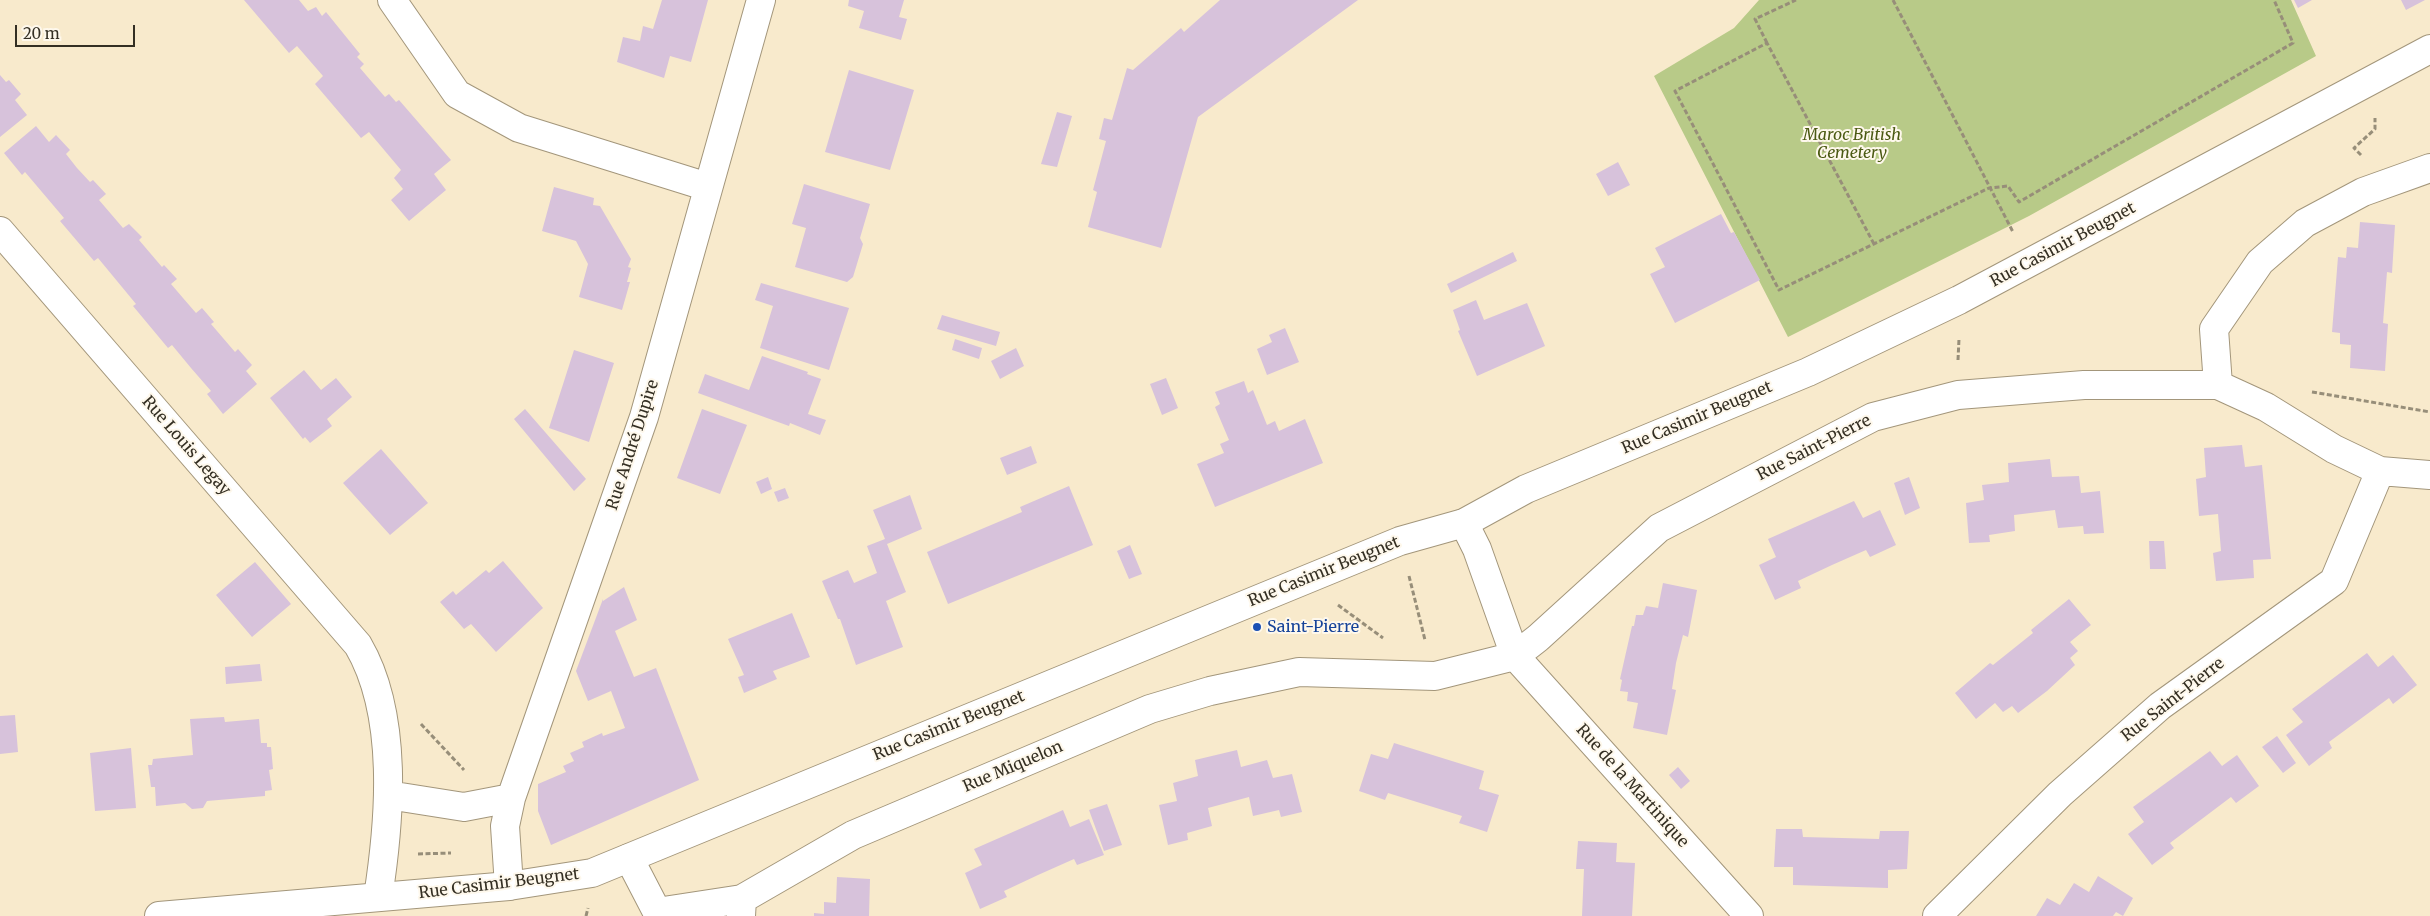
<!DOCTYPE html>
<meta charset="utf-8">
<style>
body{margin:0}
#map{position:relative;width:2430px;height:916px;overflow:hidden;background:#f8eacc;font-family:Merriweather,serif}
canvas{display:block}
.scale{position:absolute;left:15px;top:25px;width:120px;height:22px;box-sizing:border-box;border:2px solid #342f23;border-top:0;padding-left:6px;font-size:15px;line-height:18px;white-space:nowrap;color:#342f23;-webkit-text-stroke:4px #fef8ec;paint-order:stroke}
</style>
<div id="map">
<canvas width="2430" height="916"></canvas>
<div class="scale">20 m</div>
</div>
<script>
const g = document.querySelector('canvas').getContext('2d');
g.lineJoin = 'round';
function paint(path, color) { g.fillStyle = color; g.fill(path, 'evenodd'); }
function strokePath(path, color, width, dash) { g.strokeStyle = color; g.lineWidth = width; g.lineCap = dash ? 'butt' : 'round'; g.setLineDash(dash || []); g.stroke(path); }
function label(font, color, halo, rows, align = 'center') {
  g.font = font + ' Merriweather,serif'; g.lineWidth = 4; g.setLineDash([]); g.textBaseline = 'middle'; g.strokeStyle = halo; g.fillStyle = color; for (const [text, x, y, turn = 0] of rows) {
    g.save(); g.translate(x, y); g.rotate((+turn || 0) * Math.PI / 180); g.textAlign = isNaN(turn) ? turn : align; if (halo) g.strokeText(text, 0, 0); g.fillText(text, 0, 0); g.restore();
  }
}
const green = new Path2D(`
 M1759,0H2291L2316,56L2029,216L1788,337L1654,76L1734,28Z`);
const building = new Path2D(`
 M244,0H299L308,11L316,7L322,16L326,12L360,54L357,57L364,64L360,68L372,82L385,97L389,94L396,102L399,100L451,160L434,174L446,190L409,221L391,200L403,189L394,178L401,170L369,132L361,138L315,84L323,76L297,46L289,53Z
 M662,0H708L691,62L670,56L664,78L617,62L623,37L640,41L643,26L653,29Z
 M849,0H904L899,17L907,19L901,40L859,28L864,11L848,6Z
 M1220,0H1358L1198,117L1161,248L1088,227L1097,192L1093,190L1106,141L1099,139L1104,118L1112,120L1127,68L1133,70L1181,28L1184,32Z
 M2294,0H2312L2298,8Z
 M2401,0H2425L2406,10Z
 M849,70L914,90L890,170L825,152Z
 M0,75L6,82L9,80L21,94L15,100L27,115L0,137Z
 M1057,112L1072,116L1057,167L1041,164Z
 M36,126L49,142L56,135L70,150L66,154L77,168L90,182L93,180L106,194L99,200L123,228L129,224L142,237L139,240L162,267L164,265L177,279L171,284L183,298L196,313L202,308L214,322L211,324L235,352L238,349L252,365L246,371L257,384L223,414L207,394L211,391L191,368L172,345L168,348L133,306L136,304L98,258L94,261L60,221L64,218L25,172L22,175L4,153Z
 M1618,162L1630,185L1608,196L1596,174Z
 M804,184L870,204L860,238L863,244L853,277L847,282L795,267L806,228L792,224Z
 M554,187L594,198L593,205L600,206L631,259L628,267L631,268L627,282H630L622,310L579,297L588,264L576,241L542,231Z
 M1721,214L1731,233L1734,232L1760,280L1675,323L1650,274L1665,267L1655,248Z
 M2360,222L2395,225L2392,273L2387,272L2383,323L2388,324L2385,371L2350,368L2351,345L2340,344V333L2332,332L2338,257L2346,258L2347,247L2358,248Z
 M1513,252L1517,261L1451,293L1447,284Z
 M761,283L849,308L829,370L760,348L773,306L755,300Z
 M1476,300L1484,320L1527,303L1545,346L1477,376L1458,331L1460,330L1453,310Z
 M942,315L1000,332L996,346L937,329Z
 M1285,328L1299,362L1267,375L1257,349L1272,342L1269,335Z
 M955,339L982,348L979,359L952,350Z
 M1016,348L1024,366L1000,379L991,361Z
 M574,350L614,363L589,442L549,428Z
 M762,356L808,372L807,374L821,379L808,414L826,420L820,435L790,423L789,426L698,393L705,374L749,390Z
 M304,370L321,390L336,378L352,397L327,419L332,426L310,443L305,437L303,439L270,398Z
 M1166,378L1178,408L1162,415L1150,384Z
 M1244,381L1248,393L1253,390L1267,425L1275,421L1279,431L1305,419L1323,463L1215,507L1197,464L1224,453L1220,444L1229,440L1215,407L1220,404L1215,392Z
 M525,409L586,479L574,491L514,419Z
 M702,409L747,425L720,494L677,478Z
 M2242,445L2245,467L2262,465L2271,559L2253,560L2254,578L2216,581L2213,553L2221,551L2218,514L2199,516L2196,479L2206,477L2204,448Z
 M1031,446L1037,463L1007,475L1000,458Z
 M381,449L428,503L390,535L343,483Z
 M2050,459L2052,477L2079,476L2081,493L2100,491L2104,533L2084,534L2083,526L2058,528L2055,510L2014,515L2015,531L1989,535L1990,542L1969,543L1966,503L1984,500L1982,485L2009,482L2008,463Z
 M768,477L772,489L761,494L756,482Z
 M1909,477L1920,508L1905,515L1894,483Z
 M1069,486L1093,545L948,604L927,552L1022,512L1020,507Z
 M785,488L789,498L778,502L774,492Z
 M910,495L922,529L887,544L906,592L886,601L903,647L856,665L840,619H838L822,581L848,570L854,583L877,573L867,546L885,539L873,510Z
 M1854,501L1863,518L1880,510L1896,545L1870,557L1866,550L1832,565L1798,581L1801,588L1775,600L1759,565L1776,557L1768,539Z
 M2149,541H2164L2166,569H2150Z
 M1130,545L1142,574L1129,579L1117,551Z
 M503,561L543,608L496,652L471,624L464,629L440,602L453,591L456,595L486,570L489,573Z
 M255,562L291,604L252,637L216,595Z
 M1663,583L1697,590L1688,637L1683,635L1676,663L1672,689L1676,690L1667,735L1633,728L1638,703L1627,701L1628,692L1620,691L1622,680L1620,679L1632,626H1634L1636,615H1643L1646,606L1658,608Z
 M624,587L637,620L615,631L634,677L656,668L699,780L551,845L538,811V784L566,772L563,766L574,761L570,753L584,747L582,742L602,733L603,736L625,728L611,691L588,701L576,671L603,599V601Z
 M2069,599L2091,625L2070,642L2078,651L2070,658L2075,665L2047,691L2018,713L2012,706L2003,712L1995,703L1976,719L1955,693L1990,663L1993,665L2033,633L2031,630Z
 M792,613L810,657L773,671L777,679L744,693L738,677L744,675L728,639Z
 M2367,653L2378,667L2393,655L2417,685L2393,704L2389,698L2329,742L2332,748L2309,766L2286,735L2303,722L2292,709Z
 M260,664L262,681L226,684L225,667Z
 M15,715L18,752L0,754V716Z
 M224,717L225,722L259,719L261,743H267V747H271L273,769L269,770L272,790L265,791V796L207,801L203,808L192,809L185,803L156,806L155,787H151L148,765H152L153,759L193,755L190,719Z
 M2277,736L2296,763L2283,773L2262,747Z
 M1394,743L1484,771L1479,789L1499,795L1487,832L1459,823L1462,816L1388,793L1385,800L1359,791L1371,754L1388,759Z
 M131,748L136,808L95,811L90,753Z
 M1237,750L1241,767L1267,760L1273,778L1292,774L1302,812L1281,817L1279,810L1253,816L1249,797L1208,808L1212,826L1187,833L1188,840L1168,845L1159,805L1177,801L1173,783L1198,776L1195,760Z
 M2210,751L2222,766L2237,755L2259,786L2236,803L2231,797L2170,843L2174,848L2152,865L2128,834L2144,822L2133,807Z
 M1678,767L1690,781L1681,789L1669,775Z
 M1107,804L1122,845L1104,851L1089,810Z
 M1063,810L1070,827L1089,819L1104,855L1077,865L1074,859L1038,875L1004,891L1007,897L980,909L965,873L982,865L974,849Z
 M1776,829H1802L1803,837L1842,838L1879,839L1880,831H1909L1907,869L1888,870V888L1793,885V867H1774Z
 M1578,841L1617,843L1616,862L1635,863L1632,916H1582L1584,869H1576Z
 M2098,876L2133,898L2123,916L2116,912L2113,916H2036L2047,898L2060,905L2074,883L2089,892Z
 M837,877L870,879L869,916H814V913L824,914V902L836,903Z`);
const path = new Path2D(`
 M1893,0L2013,232
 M1767,43L1755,19L1796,0
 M2361,155L2354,148L2375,129V118
 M1874,244L1767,43L1675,91L1779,290L1989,188L2008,186L2019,202L2293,43L2274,0
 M1958,360L1959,339
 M2312,392L2430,412
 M1409,576L1425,640
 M1338,605L1383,638
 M421,724L464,770
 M418,854L451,853
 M586,916L588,908`);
const minor = new Path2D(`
 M392,0L457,94L519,128L708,187
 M0,231L358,645C399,715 390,820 378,897
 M2218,385L2214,329L2260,262L2305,223L2363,192L2430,168
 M1464,523L1477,549L1515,656L1749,916
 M388,795L464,807L511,798
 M629,858L657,912L742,899
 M509,886L505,826L511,798L644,417L761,0
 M741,916L742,899L853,835L1150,709L1210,691L1299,672L1435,676L1515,656L1538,638L1659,528L1873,417L1958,395L2084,385H2218L2266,407L2334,449L2380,471L2430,475
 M1937,916L2060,794L2160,706L2334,581L2380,471`);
const major = new Path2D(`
 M159,916L509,886L592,873L1400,541L1464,523L1526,489L1808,372L1959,300L2430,49`);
const markers = [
 [1257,627,5,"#1a4fb4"]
];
const parkNames = [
 ["Maroc British",1852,135],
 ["Cemetery",1852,153]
];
const streetNames = [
 ["Rue Casimir Beugnet",2063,245,-28],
 ["Rue Casimir Beugnet",1697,418,-23],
 ["Rue André Dupire",633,445,-72],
 ["Rue Louis Legay",186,446,49],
 ["Rue Saint-Pierre",1814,448,-27],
 ["Rue Casimir Beugnet",1324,572,-22],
 ["Rue Saint-Pierre",2173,700,-38],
 ["Rue Casimir Beugnet",949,726,-22],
 ["Rue Miquelon",1013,767,-23],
 ["Rue de la Martinique",1632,786,48],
 ["Rue Casimir Beugnet",499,884,-7]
];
const transitNames = [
 ["Saint-Pierre",1267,627]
];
paint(green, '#b8ca88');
paint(building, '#d7c2db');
strokePath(minor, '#a3967b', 30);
strokePath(major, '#a3967b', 30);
strokePath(path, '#978e79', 3, [5, 2.5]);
strokePath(minor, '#fff', 28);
strokePath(major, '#fff', 28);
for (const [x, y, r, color] of markers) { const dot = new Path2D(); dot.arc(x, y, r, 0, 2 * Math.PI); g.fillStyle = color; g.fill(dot); strokePath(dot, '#fef8ec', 2); }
label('italic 16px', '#4b5a13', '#fef8ec', parkNames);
label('16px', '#342f23', '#fef8ec', streetNames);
label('16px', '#164399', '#fef8ec', transitNames, 'left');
</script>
